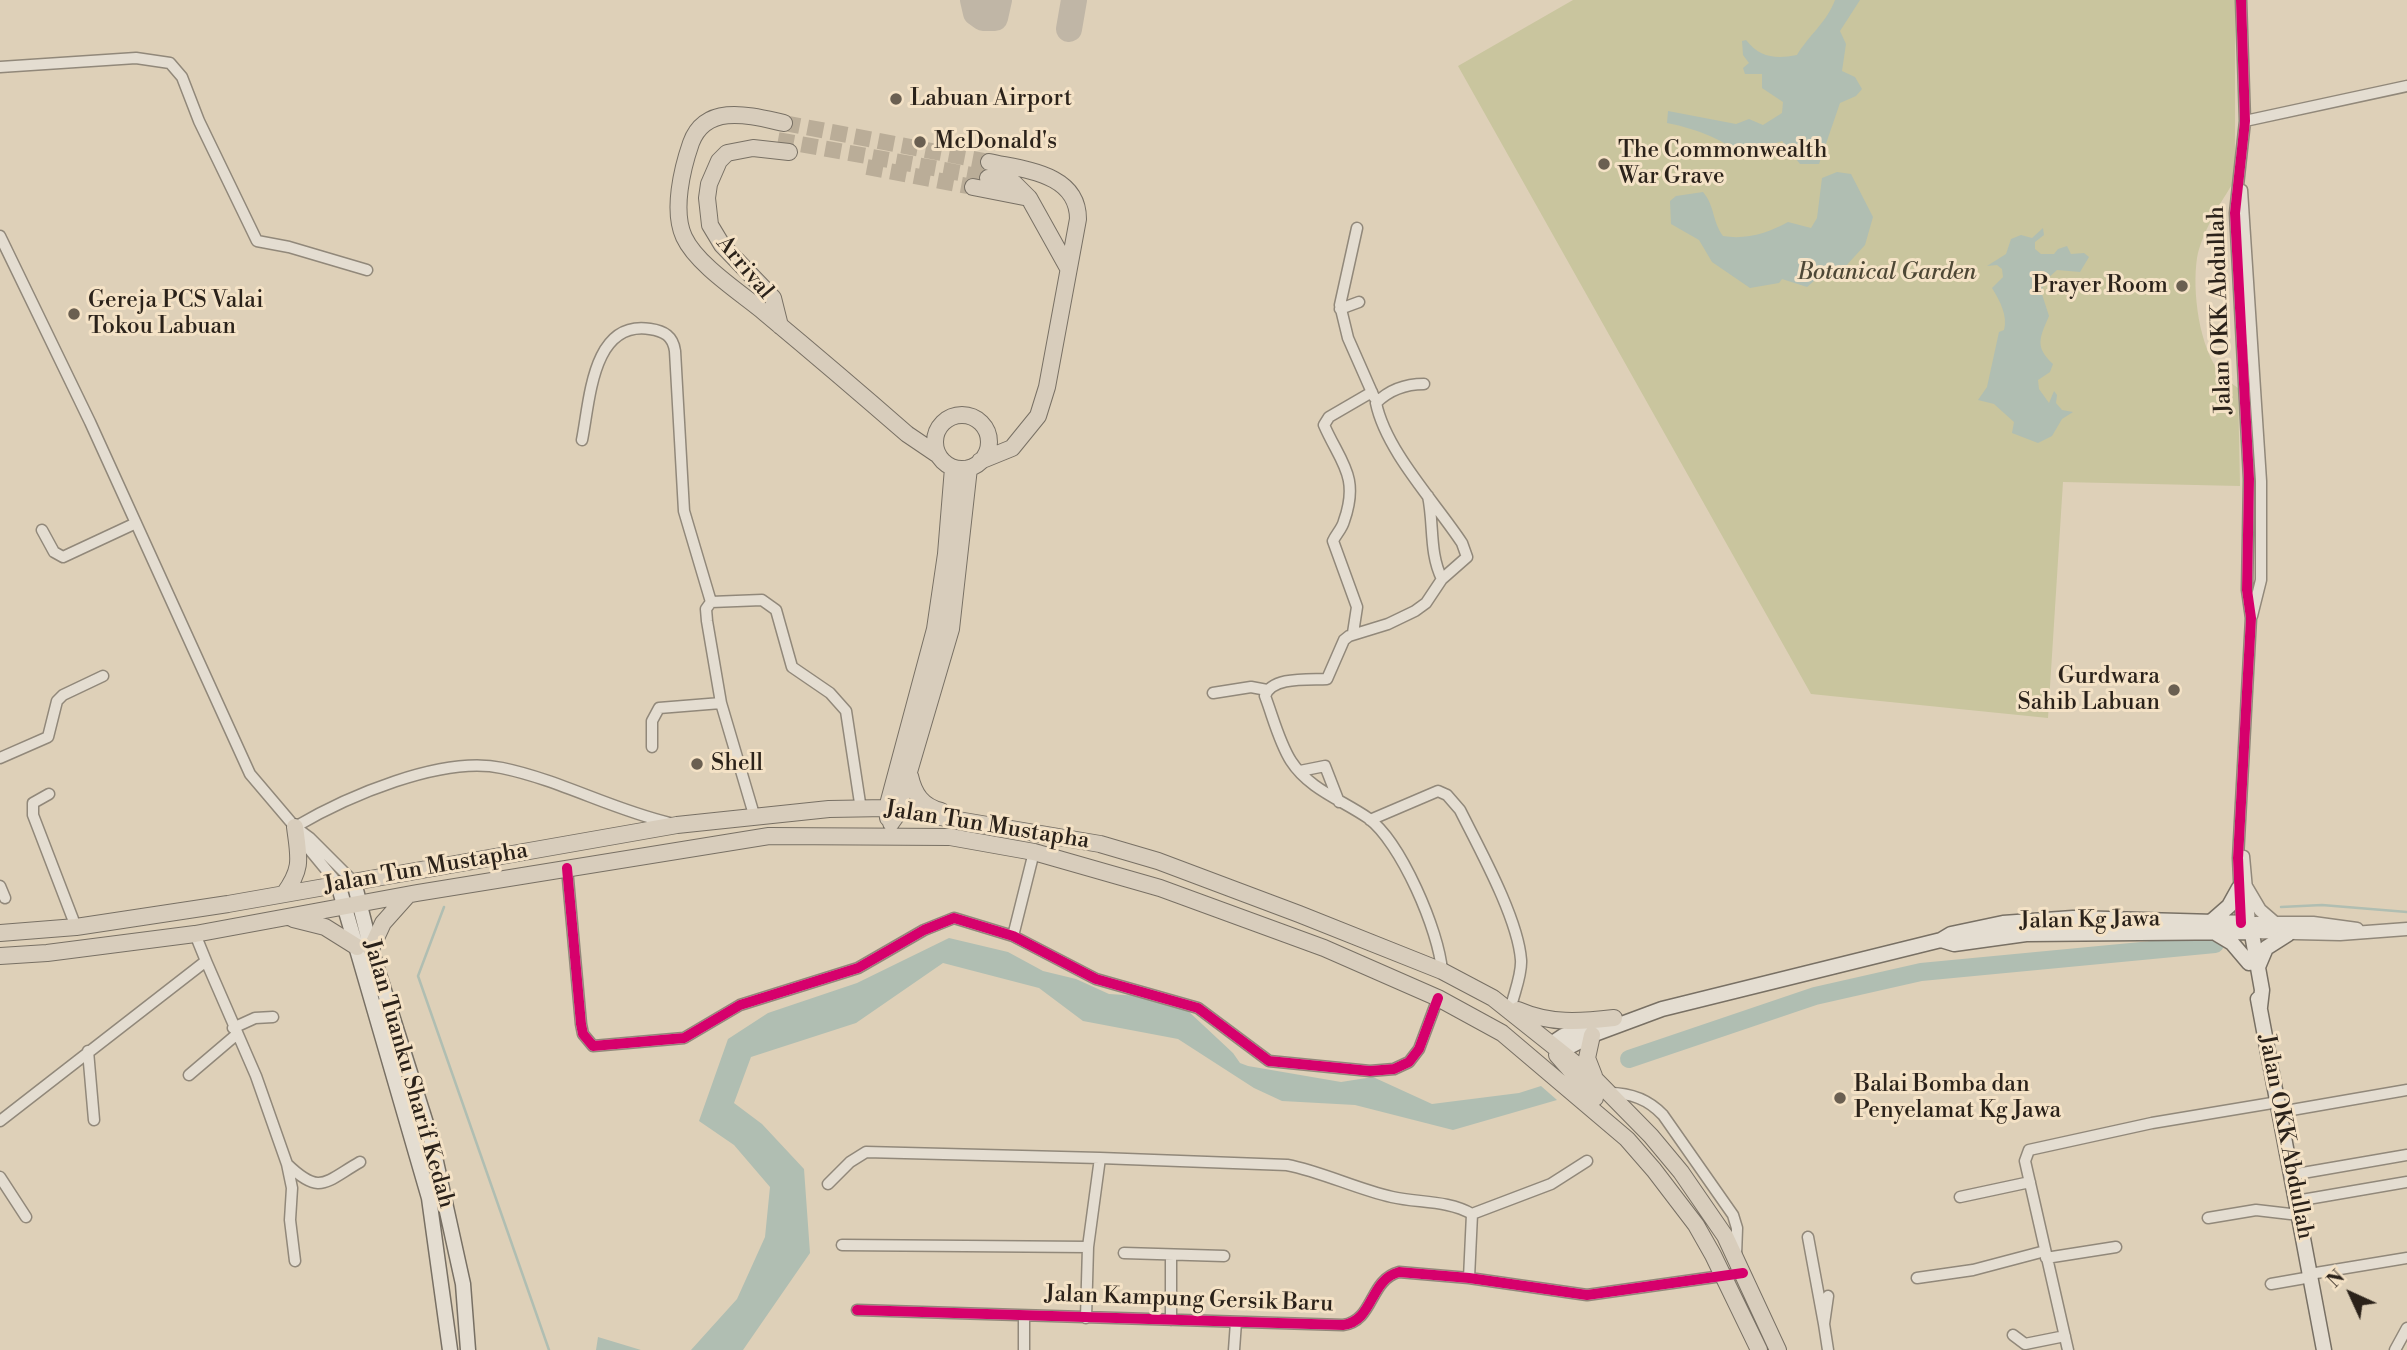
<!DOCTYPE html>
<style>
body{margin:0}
#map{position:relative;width:2407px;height:1350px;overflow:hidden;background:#ded0b8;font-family:"Libre Bodoni",serif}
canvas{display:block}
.north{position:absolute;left:2316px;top:1259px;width:70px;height:70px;-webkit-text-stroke:5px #f4e2c6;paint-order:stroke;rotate:315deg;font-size:19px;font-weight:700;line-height:28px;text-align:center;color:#2b221a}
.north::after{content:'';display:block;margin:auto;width:24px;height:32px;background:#2b221a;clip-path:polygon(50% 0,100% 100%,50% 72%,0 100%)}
</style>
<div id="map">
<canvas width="2407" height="1350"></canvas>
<div class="north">N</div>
</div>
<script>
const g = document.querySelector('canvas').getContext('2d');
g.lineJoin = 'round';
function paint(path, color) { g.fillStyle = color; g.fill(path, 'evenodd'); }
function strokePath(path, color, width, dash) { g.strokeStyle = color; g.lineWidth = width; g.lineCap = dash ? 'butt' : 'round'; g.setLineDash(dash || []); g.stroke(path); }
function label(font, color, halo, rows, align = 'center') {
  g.font = font + ' "Libre Bodoni",serif'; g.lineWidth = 6; g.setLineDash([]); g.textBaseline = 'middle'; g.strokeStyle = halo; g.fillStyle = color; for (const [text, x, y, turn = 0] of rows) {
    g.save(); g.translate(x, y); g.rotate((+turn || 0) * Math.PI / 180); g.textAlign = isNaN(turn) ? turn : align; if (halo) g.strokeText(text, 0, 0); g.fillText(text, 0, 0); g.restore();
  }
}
const green = new Path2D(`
 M1573,0H2235V180C2221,202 2202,232 2197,258C2192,291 2199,348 2221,374C2225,380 2233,384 2238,388L2240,486L2063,482L2048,718L1811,694L1458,66Z`);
const water = new Path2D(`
 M1835,0H1860L1840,31L1846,44L1842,71L1855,77L1862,89L1856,96L1840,103L1819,164H1800L1782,141L1741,155C1722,138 1692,128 1667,123L1668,111L1736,124L1749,119L1763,125L1782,113L1783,102L1762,88V74H1745L1743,68L1749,63L1743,55L1742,41L1746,40C1760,58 1776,59 1797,55C1809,35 1827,22 1835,0Z
 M1837,172L1851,174L1873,217L1865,245L1835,278L1821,275L1807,287L1782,279L1779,283L1750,288L1712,262L1699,240L1671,224L1670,201L1676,196L1703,192C1715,206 1712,221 1723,236C1746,240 1768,233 1788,222L1811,228L1817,218L1822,178Z
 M2043,228L2044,235L2035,242V249L2041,254H2054L2058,249L2067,246L2071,254L2084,253L2089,257L2080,272L2057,270L2047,279L2041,291L2049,316C2039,339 2035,347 2053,364L2050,372L2038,380L2039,389L2049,403L2054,391L2057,395L2056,403L2062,410L2073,412L2062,419L2052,436L2038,443L2012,433L2014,422L1994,404L1978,400L1987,387L1999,332L2004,330C2008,316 2000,301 1992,288L2003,277L2002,269L1997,265L1987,266L2006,254L2011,239L2021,235L2032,238Z
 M949,938L1008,952L1043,971L1076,979L1109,994L1157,997L1187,1010L1233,1053L1240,1063L1248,1066L1341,1082L1373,1077L1432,1104L1519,1093L1541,1086L1557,1100L1453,1130L1355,1105L1282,1101L1254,1088L1178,1039L1083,1021L1039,988L943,963L856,1023L751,1057L734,1103L762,1124L804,1169L810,1253L743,1350H691L737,1299L765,1237L770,1187L734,1145L699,1121L728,1039L768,1013L857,983Z
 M598,1337L641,1350H596Z`);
const stream = new Path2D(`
 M444,907L418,976L549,1350
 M2281,907L2322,905L2407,912`);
const river = new Path2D(`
 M1629,1059L1815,996L1921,972L2215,944`);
const taxiway = new Path2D(`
 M973,0L976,13L983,18H995L999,0
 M1069,29L1074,0`);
const primaryTunnel = new Path2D(`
 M784,123L989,162
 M778,140L988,178
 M867,167L973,187`);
const minor = new Path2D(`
 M2241,0L2245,121L2235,213L2249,479L2247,590L2251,618L2238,858L2241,923
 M0,67L136,58L170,63L182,77L199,121L257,241L289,247L367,270
 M2245,121L2407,86
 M2242,190L2261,481V580L2252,616
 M1357,228L1340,305L1348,338L1374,397
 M0,236L90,422L250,774L295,827L310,838L354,882
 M1340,309L1359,302
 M1424,384C1406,384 1389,390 1376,403C1386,451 1435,502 1462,543L1467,557L1442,579L1426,603L1415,611L1388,624L1349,636L1344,640L1327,679C1309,680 1272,676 1265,696C1273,717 1279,742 1291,761C1309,789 1342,800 1368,818C1401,842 1439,931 1442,971
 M582,440C590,400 592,320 650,329C664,331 673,336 675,351L684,511L711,602L706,609L707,621L721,703L755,818
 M1428,496C1434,524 1429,553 1442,579
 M42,530L54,552L63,557L136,523
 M711,602L762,600L776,610L792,667L830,693L846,711L860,803
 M1353,633L1357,607L1333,541C1336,534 1342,529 1344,521C1360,476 1340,462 1324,425L1329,417L1372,392
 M1213,693L1251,687L1267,690
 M652,747V721L659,708L721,703
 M0,758L48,737L57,701L63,695L103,676
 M1300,771L1325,766L1339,802
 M49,794L33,803V815L76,927
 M1370,820L1438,791L1447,795L1460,810C1479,848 1518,918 1521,960C1522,975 1514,993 1511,1007
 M295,827C346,797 442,755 502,768C560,780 613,810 670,823
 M300,838L338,884
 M2244,856L2250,923
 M567,868L581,1024L583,1034L593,1046L684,1038L740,1005L858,968L924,930L954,918L1013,936L1096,979L1198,1008L1269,1061L1370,1071L1394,1069L1409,1062L1419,1049L1438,998
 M0,886L5,898
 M1013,936L1034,852
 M206,961L256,1076L287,1164L292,1188L290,1220L295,1261
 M233,1028L255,1018L273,1017
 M88,1051L94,1120
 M189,1075L236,1035
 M1609,1093C1631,1093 1648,1099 1663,1115L1733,1215L1737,1228L1736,1256
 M2280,1112L2407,1090
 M0,1121L206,961L195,934
 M287,1164C320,1196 325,1182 360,1162
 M2291,1175L2407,1155
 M0,1177L26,1217
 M828,1184L850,1162L866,1152L1100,1158
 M1960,1197L2030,1182
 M2296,1201L2407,1182
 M1472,1214L1551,1184L1587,1161
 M2208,1218L2256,1210L2299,1215
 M1808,1237L1824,1324
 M842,1245L1088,1247
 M1124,1253L1224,1256
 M2046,1258L2116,1247
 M2310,1274L2407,1258
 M1917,1278L1973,1270L2045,1251
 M2271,1284L2311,1277
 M1828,1296L1824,1324L1828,1350
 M857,1310L1343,1325C1374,1321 1369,1280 1399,1272L1469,1278L1587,1295L1743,1273
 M1086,1318L1088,1247L1100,1158L1287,1165C1323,1172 1356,1189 1392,1197C1418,1203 1448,1200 1472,1214L1469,1278
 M1171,1320V1255
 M2013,1335L2025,1344L2065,1336
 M1024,1350V1316
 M1234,1350L1236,1322
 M2068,1350L2025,1161L2029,1150L2152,1123L2278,1102
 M2395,1350L2407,1328`);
const tertiary = new Path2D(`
 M2247,888L2260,910L2275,923
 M2250,923H2313L2357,929
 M2252,932L2340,934L2407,929`);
const secondary = new Path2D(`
 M354,882L371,949L431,1139L463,1284L468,1350
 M338,884L429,1198L450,1350
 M2213,920L2229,906L2239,888
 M2217,934L2232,943L2249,963
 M1941,940L1954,944L2026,934L2252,932
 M2258,967L2266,948L2288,934
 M2258,999L2324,1350
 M1551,1044L1563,1036L1596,1023
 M1561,1051L1592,1035L1662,1009L1941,940L1951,934L2003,923L2073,918L2250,923L2262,990L2260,1007`);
const primary = new Path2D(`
 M784,123C752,116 706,102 691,143C682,169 672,211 684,237C697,265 741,293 765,313C813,353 860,393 907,434L938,455
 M988,178L1014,183L1029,198
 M973,187L1029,198L1068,268
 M780,326L773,298L722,245L710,225L707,198L709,184L719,161L727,153L753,148L789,152
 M935 442a27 27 0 1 1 54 0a27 27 0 1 1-54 0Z
 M980,461L1012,448L1038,416L1047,387L1078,219C1078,173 1024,170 989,162
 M910,776C914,794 922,806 941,811
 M888,818L887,808L935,629L946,554L953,468
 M891,823L896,816L951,629L969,468
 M284,894C303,868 299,858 295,827
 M293,919L325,927L357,947
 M0,933L76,927L228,904L677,825L829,809L887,808L1100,844L1158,861L1299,914L1442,971L1493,998L1596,1080L1651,1136L1681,1172L1725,1236L1778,1350
 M371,949L383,923L408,895
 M0,956L47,953L195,934L417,893L769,836L950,837L1034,852L1160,888L1324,948L1438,998L1502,1033L1627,1139L1654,1170L1696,1225L1713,1255L1759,1350
 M1518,1010C1550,1024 1579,1022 1614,1018
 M1592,1035L1587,1058L1594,1076
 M1557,1055L1595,1098`);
const cycleway = new Path2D(`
 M2241,0L2245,121L2235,213L2249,479L2247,590L2251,618L2238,858L2241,923
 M567,868L581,1024L583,1034L593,1046L684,1038L740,1005L858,968L924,930L954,918L1013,936L1096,979L1198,1008L1269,1061L1370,1071L1394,1069L1409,1062L1419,1049L1438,998
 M857,1310L1343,1325C1374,1321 1369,1280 1399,1272L1469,1278L1587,1295L1743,1273`);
const markers = [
 [896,99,7,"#6a5f51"],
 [920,142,7,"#6a5f51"],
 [1604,164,7,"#6a5f51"],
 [2182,286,7,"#6a5f51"],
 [74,314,7,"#6a5f51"],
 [2174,690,7,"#6a5f51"],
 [697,764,7,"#6a5f51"],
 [1840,1098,7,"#6a5f51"]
];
const poiNames = [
 ["Labuan Airport",910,99],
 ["McDonald's",934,142],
 ["The Commonwealth",1618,151],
 ["War Grave",1618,177],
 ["Prayer Room",2168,286,"right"],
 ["Gereja PCS Valai",88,301],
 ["Tokou Labuan",88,327],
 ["Gurdwara",2160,677,"right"],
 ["Sahib Labuan",2160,703,"right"],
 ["Shell",711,764],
 ["Balai Bomba dan",1854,1085],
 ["Penyelamat Kg Jawa",1854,1111]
];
const streetNames = [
 ["Arrival",744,268,50],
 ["Jalan OKK Abdullah",2221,310,-92],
 ["Jalan Tun Mustapha",987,826,9],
 ["Jalan Tun Mustapha",426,869,-10],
 ["Jalan Kg Jawa",2090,921,-1],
 ["Jalan Tuanku Sharif Kedah",408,1074,74],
 ["Jalan OKK Abdullah",2285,1137,79],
 ["Jalan Kampung Gersik Baru",1189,1300,2]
];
const parkNames = [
 ["Botanical Garden",1887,273]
];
paint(green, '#c9c59e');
paint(water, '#b0beb2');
strokePath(stream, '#b0beb2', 2.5);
strokePath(river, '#b0beb2', 18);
strokePath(taxiway, '#c0b6a6', 26);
strokePath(primaryTunnel, '#baad98', 16, [16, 8]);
strokePath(minor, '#91887a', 13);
strokePath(tertiary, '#91887a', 15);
strokePath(secondary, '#787064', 17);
strokePath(primary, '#787064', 18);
strokePath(minor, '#e4ddd1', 10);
strokePath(tertiary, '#e4ddd1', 12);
strokePath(secondary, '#e4ddd1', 14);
strokePath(primary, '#d8cdbc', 16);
strokePath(cycleway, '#d6006c', 10);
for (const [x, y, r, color] of markers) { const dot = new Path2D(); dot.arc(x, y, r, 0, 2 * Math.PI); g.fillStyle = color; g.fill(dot); strokePath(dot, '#f4e2c6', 2.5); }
label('23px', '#2b221a', '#f4e2c6', poiNames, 'left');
label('23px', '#2b221a', '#f4e2c6', streetNames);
label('italic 23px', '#4e4836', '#f4e2c6', parkNames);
</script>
